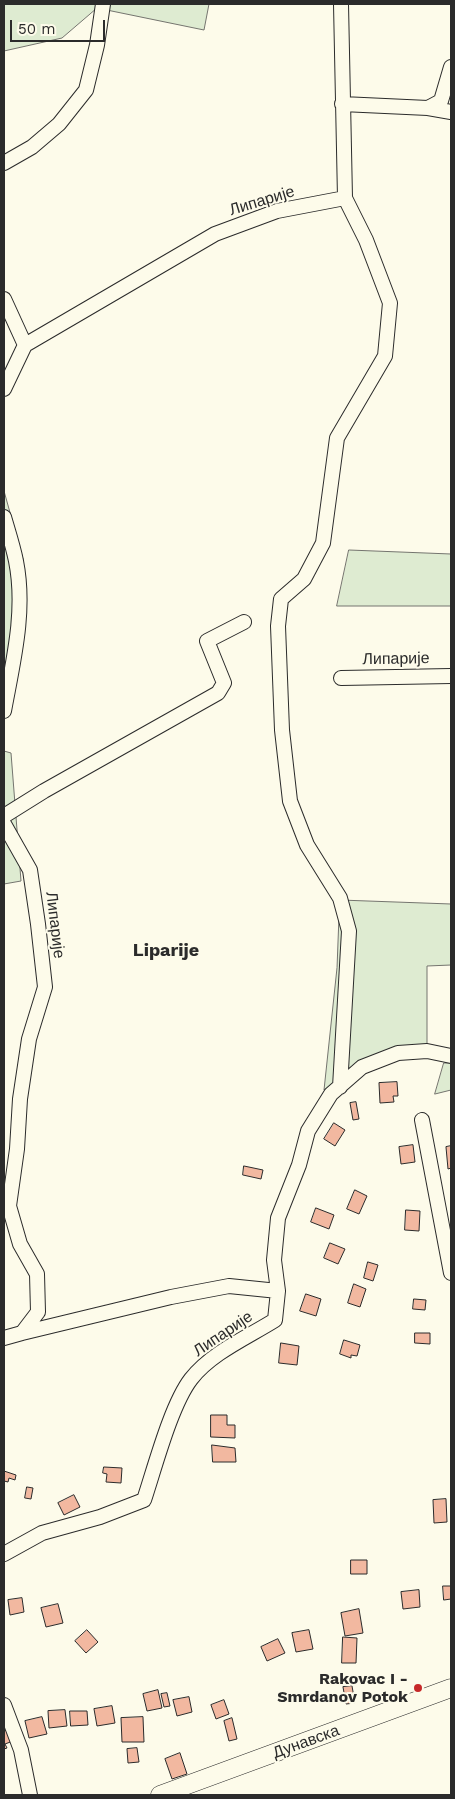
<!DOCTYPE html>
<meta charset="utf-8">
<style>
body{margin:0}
#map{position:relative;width:455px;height:1799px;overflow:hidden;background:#fdfbea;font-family:"Work Sans",sans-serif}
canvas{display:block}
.frame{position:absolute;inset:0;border:5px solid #2b2b2b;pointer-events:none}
.scale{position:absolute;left:10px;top:20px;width:95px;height:22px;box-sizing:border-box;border:2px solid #2b2b2b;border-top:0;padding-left:6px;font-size:15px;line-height:18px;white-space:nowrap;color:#2b2b2b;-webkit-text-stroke:4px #fdfbea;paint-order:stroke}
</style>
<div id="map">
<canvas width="455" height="1799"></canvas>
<div class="frame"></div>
<div class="scale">50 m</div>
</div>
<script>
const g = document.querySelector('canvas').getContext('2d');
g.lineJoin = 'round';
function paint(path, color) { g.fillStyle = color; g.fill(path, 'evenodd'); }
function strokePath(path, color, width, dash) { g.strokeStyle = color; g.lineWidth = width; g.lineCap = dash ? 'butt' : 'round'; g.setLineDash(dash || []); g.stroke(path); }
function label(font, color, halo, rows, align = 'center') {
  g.font = font + ' "Work Sans",sans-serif'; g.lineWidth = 4; g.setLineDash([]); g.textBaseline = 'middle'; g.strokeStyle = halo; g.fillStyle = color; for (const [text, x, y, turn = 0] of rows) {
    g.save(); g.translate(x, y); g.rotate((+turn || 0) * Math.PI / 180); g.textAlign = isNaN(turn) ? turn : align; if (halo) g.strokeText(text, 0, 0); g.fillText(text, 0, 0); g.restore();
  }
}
const green = new Path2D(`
 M4,4H209L204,30L97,8L62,38L4,51Z
 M4,491L23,559V622L16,669H4Z
 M349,550L451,554V606H337Z
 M4,751L11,753L21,881L4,884Z
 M340,900L451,904V965L427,966V1053L411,1055L324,1090L337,968Z
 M444,1063H451V1090L435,1094Z`);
const building = new Path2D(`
 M397,1082L398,1096H393L394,1102L380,1103L379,1083Z
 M356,1102L359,1119L353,1120L350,1103Z
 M334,1123L345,1130L335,1146L324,1139Z
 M413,1145L415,1162L401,1164L399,1147Z
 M451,1146V1168L448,1169L446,1147Z
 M244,1166L263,1170L261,1179L243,1175Z
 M355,1190L367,1196L359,1214L347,1209Z
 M316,1208L334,1215L329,1229L311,1222Z
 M406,1210L420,1211L419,1231L405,1230Z
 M330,1243L345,1249L338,1264L324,1258Z
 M368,1262L378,1265L373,1281L364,1278Z
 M354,1284L366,1289L360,1307L348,1303Z
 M306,1294L321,1299L316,1316L300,1311Z
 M414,1299L426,1300L425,1310L413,1309Z
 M415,1333H430V1344L415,1343Z
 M344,1340L360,1345L357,1356L351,1355V1358L340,1354Z
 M281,1343L299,1346L297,1365L279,1363Z
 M211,1415H227V1425H235V1438L211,1437Z
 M212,1445L235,1448L236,1462H213Z
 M104,1467L122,1468L121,1483L106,1482L107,1474L103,1473Z
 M4,1471L16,1475L15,1480L9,1478L8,1482L4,1481Z
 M27,1487L33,1488L31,1499L25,1498Z
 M74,1495L80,1507L64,1515L58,1503Z
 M446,1499L447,1522L434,1523L433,1500Z
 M351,1560H367V1574H351Z
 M443,1586H451V1599L444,1600Z
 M419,1590L420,1607L403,1609L401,1592Z
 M22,1598L24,1612L10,1615L8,1600Z
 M58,1604L63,1623L46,1627L41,1608Z
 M359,1609L363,1633L345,1636L341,1613Z
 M87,1630L98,1642L86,1653L75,1641Z
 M309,1630L313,1649L296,1652L292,1633Z
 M343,1637L357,1638L356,1663H342Z
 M278,1639L285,1653L267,1661L261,1647Z
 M352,1686L355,1703L346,1704L343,1687Z
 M158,1690L162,1708L147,1711L143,1694Z
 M167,1693L170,1706L164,1707L161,1694Z
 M189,1697L192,1712L177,1716L173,1700Z
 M224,1700L229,1714L216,1719L211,1705Z
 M112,1706L115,1723L97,1726L94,1709Z
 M65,1710L67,1726L49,1728L48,1711Z
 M70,1711H87L88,1725L71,1726Z
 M42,1717L47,1734L29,1738L25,1721Z
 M143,1717L144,1742H122L121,1718Z
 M232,1718L237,1739L229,1741L224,1721Z
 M9,1729L13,1741L5,1744L7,1748L4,1749V1731Z
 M137,1748L139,1762L128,1763L127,1749Z
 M180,1753L187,1774L172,1779L165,1759Z`);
const minor = new Path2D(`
 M342,104L428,108L441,101L451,67
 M428,108L451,112
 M4,163L32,147L59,124L86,90L97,45L103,4
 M4,299L25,345
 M4,389L25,345L215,234L277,211L345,198L341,4
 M4,517C8,531 13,546 16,561C26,611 13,662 4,711
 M341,678L451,676
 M4,816L44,791L218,693L224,683L207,641L244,622
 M4,824L30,870L38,924L45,987L29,1039L20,1099L17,1149L9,1206L20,1244L37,1274L38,1312L22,1333L4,1338
 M340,1087L349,931L340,898L307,845L290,801L282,730L278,626L281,599L304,579L323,543L337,438L385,356L390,303L366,240L345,198
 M422,1120L451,1273
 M22,1333L171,1297L229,1286L278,1291
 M4,1554L42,1533L100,1517L144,1500C155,1467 171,1405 191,1379C211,1353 248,1337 275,1320L278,1291L274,1260L278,1218L299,1165L308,1131L331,1094L362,1067L398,1053L427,1051L451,1056
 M4,1705L21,1750L30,1795`);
const major = new Path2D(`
 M160,1795L451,1688`);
const markers = [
 [418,1688,5,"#c62828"]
];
const streetNames = [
 ["Липарије",262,201,-17],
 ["Липарије",396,659,-1],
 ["Липарије",55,925,83],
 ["Липарије",223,1334,-34],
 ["Дунавска",306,1742,-20]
];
const poiNames = [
 ["Rakovac I -",408,1679],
 ["Smrdanov Potok",408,1697]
];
const neighbourhoodNames = [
 ["Liparije",166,951]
];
paint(green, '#deebd1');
strokePath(green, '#74746e', 1);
paint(building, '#f2b8a0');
strokePath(building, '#2b2b2b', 1);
strokePath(minor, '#2b2b2b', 16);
strokePath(major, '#2b2b2b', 19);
strokePath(minor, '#fdfbea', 14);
strokePath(major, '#fdfbea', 18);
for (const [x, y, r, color] of markers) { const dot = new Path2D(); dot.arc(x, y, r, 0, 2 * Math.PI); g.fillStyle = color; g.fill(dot); strokePath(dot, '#fdfbea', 2); }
label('16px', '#2b2b2b', '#fdfbea', streetNames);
label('bold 16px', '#2b2b2b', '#fdfbea', poiNames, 'right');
label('bold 18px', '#2b2b2b', '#fdfbea', neighbourhoodNames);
</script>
